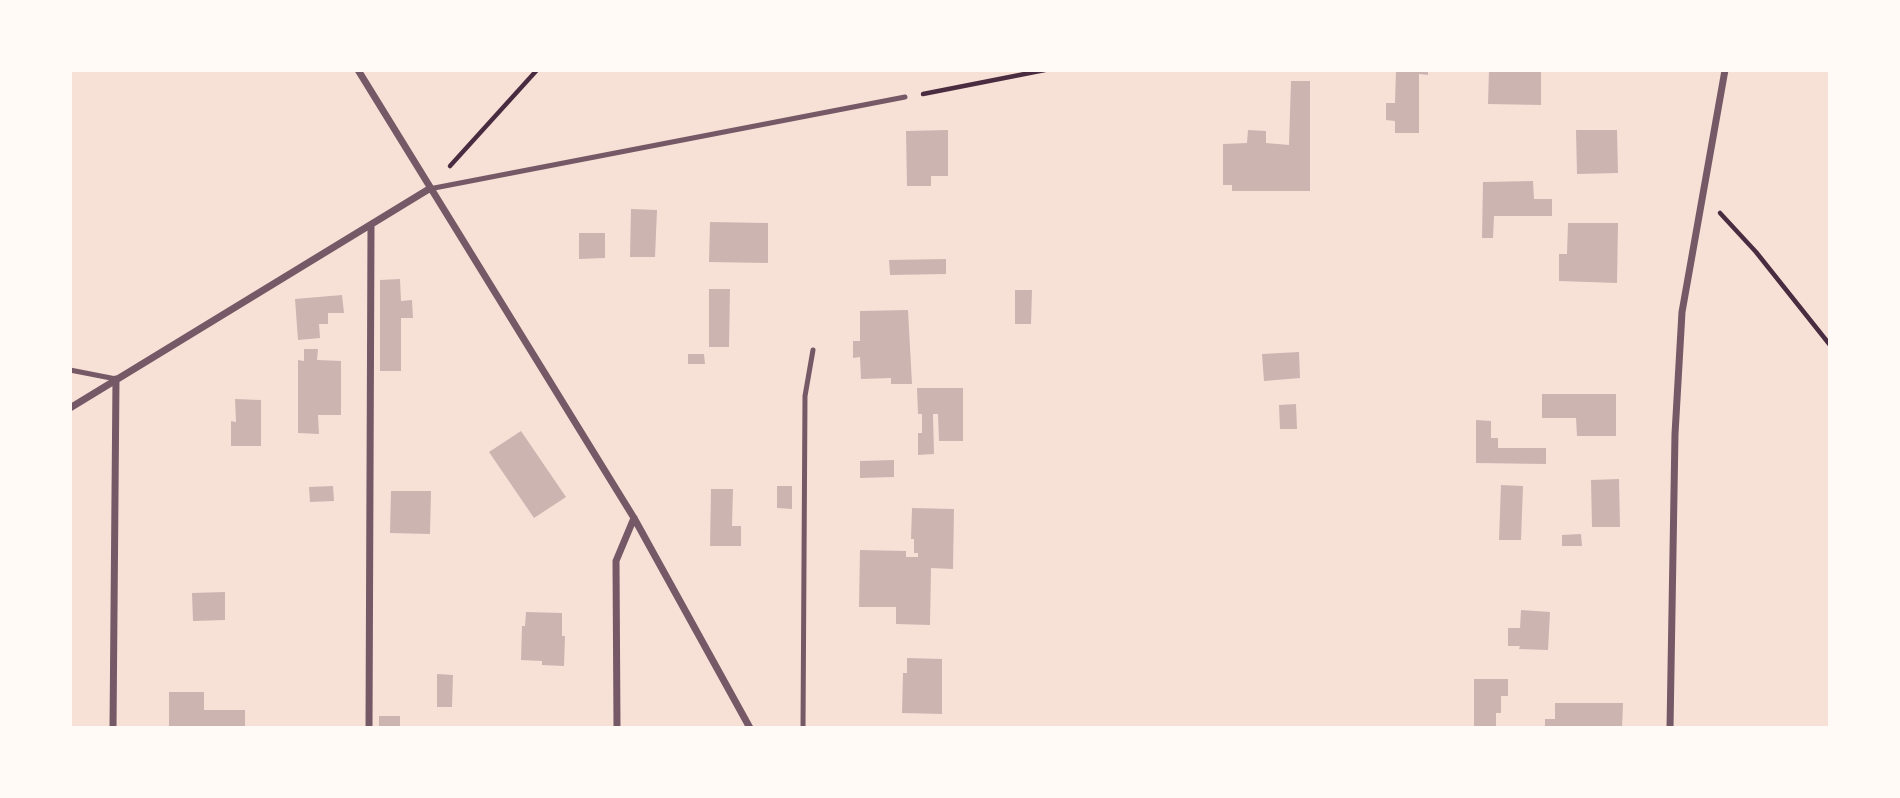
<!DOCTYPE html>
<style>
body{margin:0}
#map{position:relative;width:1900px;height:798px;overflow:hidden;background:#f7e1d7;font-family:Signika,sans-serif}
canvas{display:block}
.frame{position:absolute;inset:0;border:72px solid #fffaf5;pointer-events:none}
</style>
<div id="map">
<canvas width="1900" height="798"></canvas>
<div class="frame"></div>
</div>
<script>
const g = document.querySelector('canvas').getContext('2d');
g.lineJoin = 'round';
function paint(path, color) { g.fillStyle = color; g.fill(path, 'evenodd'); }
function strokePath(path, color, width, dash) { g.strokeStyle = color; g.lineWidth = width; g.lineCap = dash ? 'butt' : 'round'; g.setLineDash(dash || []); g.stroke(path); }
const building = new Path2D(`
 M1396,70H1428V75L1419,74V133H1395V121L1386,120V103H1395Z
 M1489,70H1541V105L1488,104Z
 M1291,81H1310V191H1232V185H1223V144L1247,143L1248,130L1266,131V143L1289,145Z
 M948,130V176H931V186H907L906,131Z
 M1576,130H1617L1618,173L1577,174Z
 M1533,181L1534,199H1552V216H1494L1493,238H1482L1483,182Z
 M631,209L657,210L655,257H630Z
 M710,222L768,223V263L709,262Z
 M1568,223H1618L1617,283L1559,281V254H1567Z
 M579,233H605V258L579,259Z
 M946,259V274L890,275L889,260Z
 M400,279L401,301L412,300L413,318H401V371H380V280Z
 M709,289H730L729,347H709Z
 M1015,290H1032L1031,324H1015Z
 M342,295L344,313H328V324H319L320,338L298,340L295,299Z
 M908,310L912,384H891V378L861,379L860,357L853,358V341H860V311Z
 M304,349H318L317,360L341,361V415H318L319,434L298,433V360L304,361Z
 M1299,352L1300,378L1264,381L1262,354Z
 M688,354H704L705,364H688Z
 M917,388H963V441H939L938,414H933L934,454L918,455V433H922V414H918Z
 M1542,394H1616V436H1577L1576,418H1542Z
 M235,399L261,400V446H231V421L236,422Z
 M1296,404L1297,429H1280L1279,405Z
 M1476,420L1491,421V438H1498V448H1546V464L1476,463Z
 M521,431L566,497L534,518L489,452Z
 M894,460V477L860,478V461Z
 M1619,479L1620,527H1592L1591,480Z
 M1501,485L1523,486L1521,540H1499Z
 M333,486L334,501L310,502L309,487Z
 M777,486H792V509L777,508Z
 M711,489H733L732,526H741V546H710Z
 M391,491H431L430,534L390,533Z
 M912,508L954,509L953,569L931,568L930,625L896,624V607H859L860,550L906,551V557H918V553H914V539H911Z
 M1581,534L1582,546H1562V535Z
 M225,592V620L193,621L192,593Z
 M1521,610L1550,612L1548,650L1519,649L1520,646H1508V628H1520Z
 M526,612L562,613V636H565L564,666L542,665V661L521,660L522,626H525Z
 M907,658L942,659V714L902,713L903,673H907Z
 M437,674L453,675L452,707H437Z
 M1474,679H1508V696H1501V713H1496V728H1474Z
 M169,692H204V710H245V728H169Z
 M1555,703H1623L1622,728H1545V719H1555Z
 M379,716H400V728H379Z`);
const path = new Path2D(`
 M923,94L1045,70
 M450,166L537,70
 M1720,213L1756,252L1830,345`);
const service = new Path2D(`
 M429,189L905,97
 M70,370L116,379
 M803,728L805,396L813,350`);
const minor = new Path2D(`
 M358,70L634,518L750,728
 M70,408L429,189
 M113,728L116,379
 M369,728L371,227
 M617,728L616,561L634,518
 M1670,728L1675,434L1682,312L1725,70`);
paint(building, '#ccb4b1');
strokePath(path, '#4a2c40', 4.5);
strokePath(service, '#755966', 5);
strokePath(minor, '#755966', 7);
</script>
